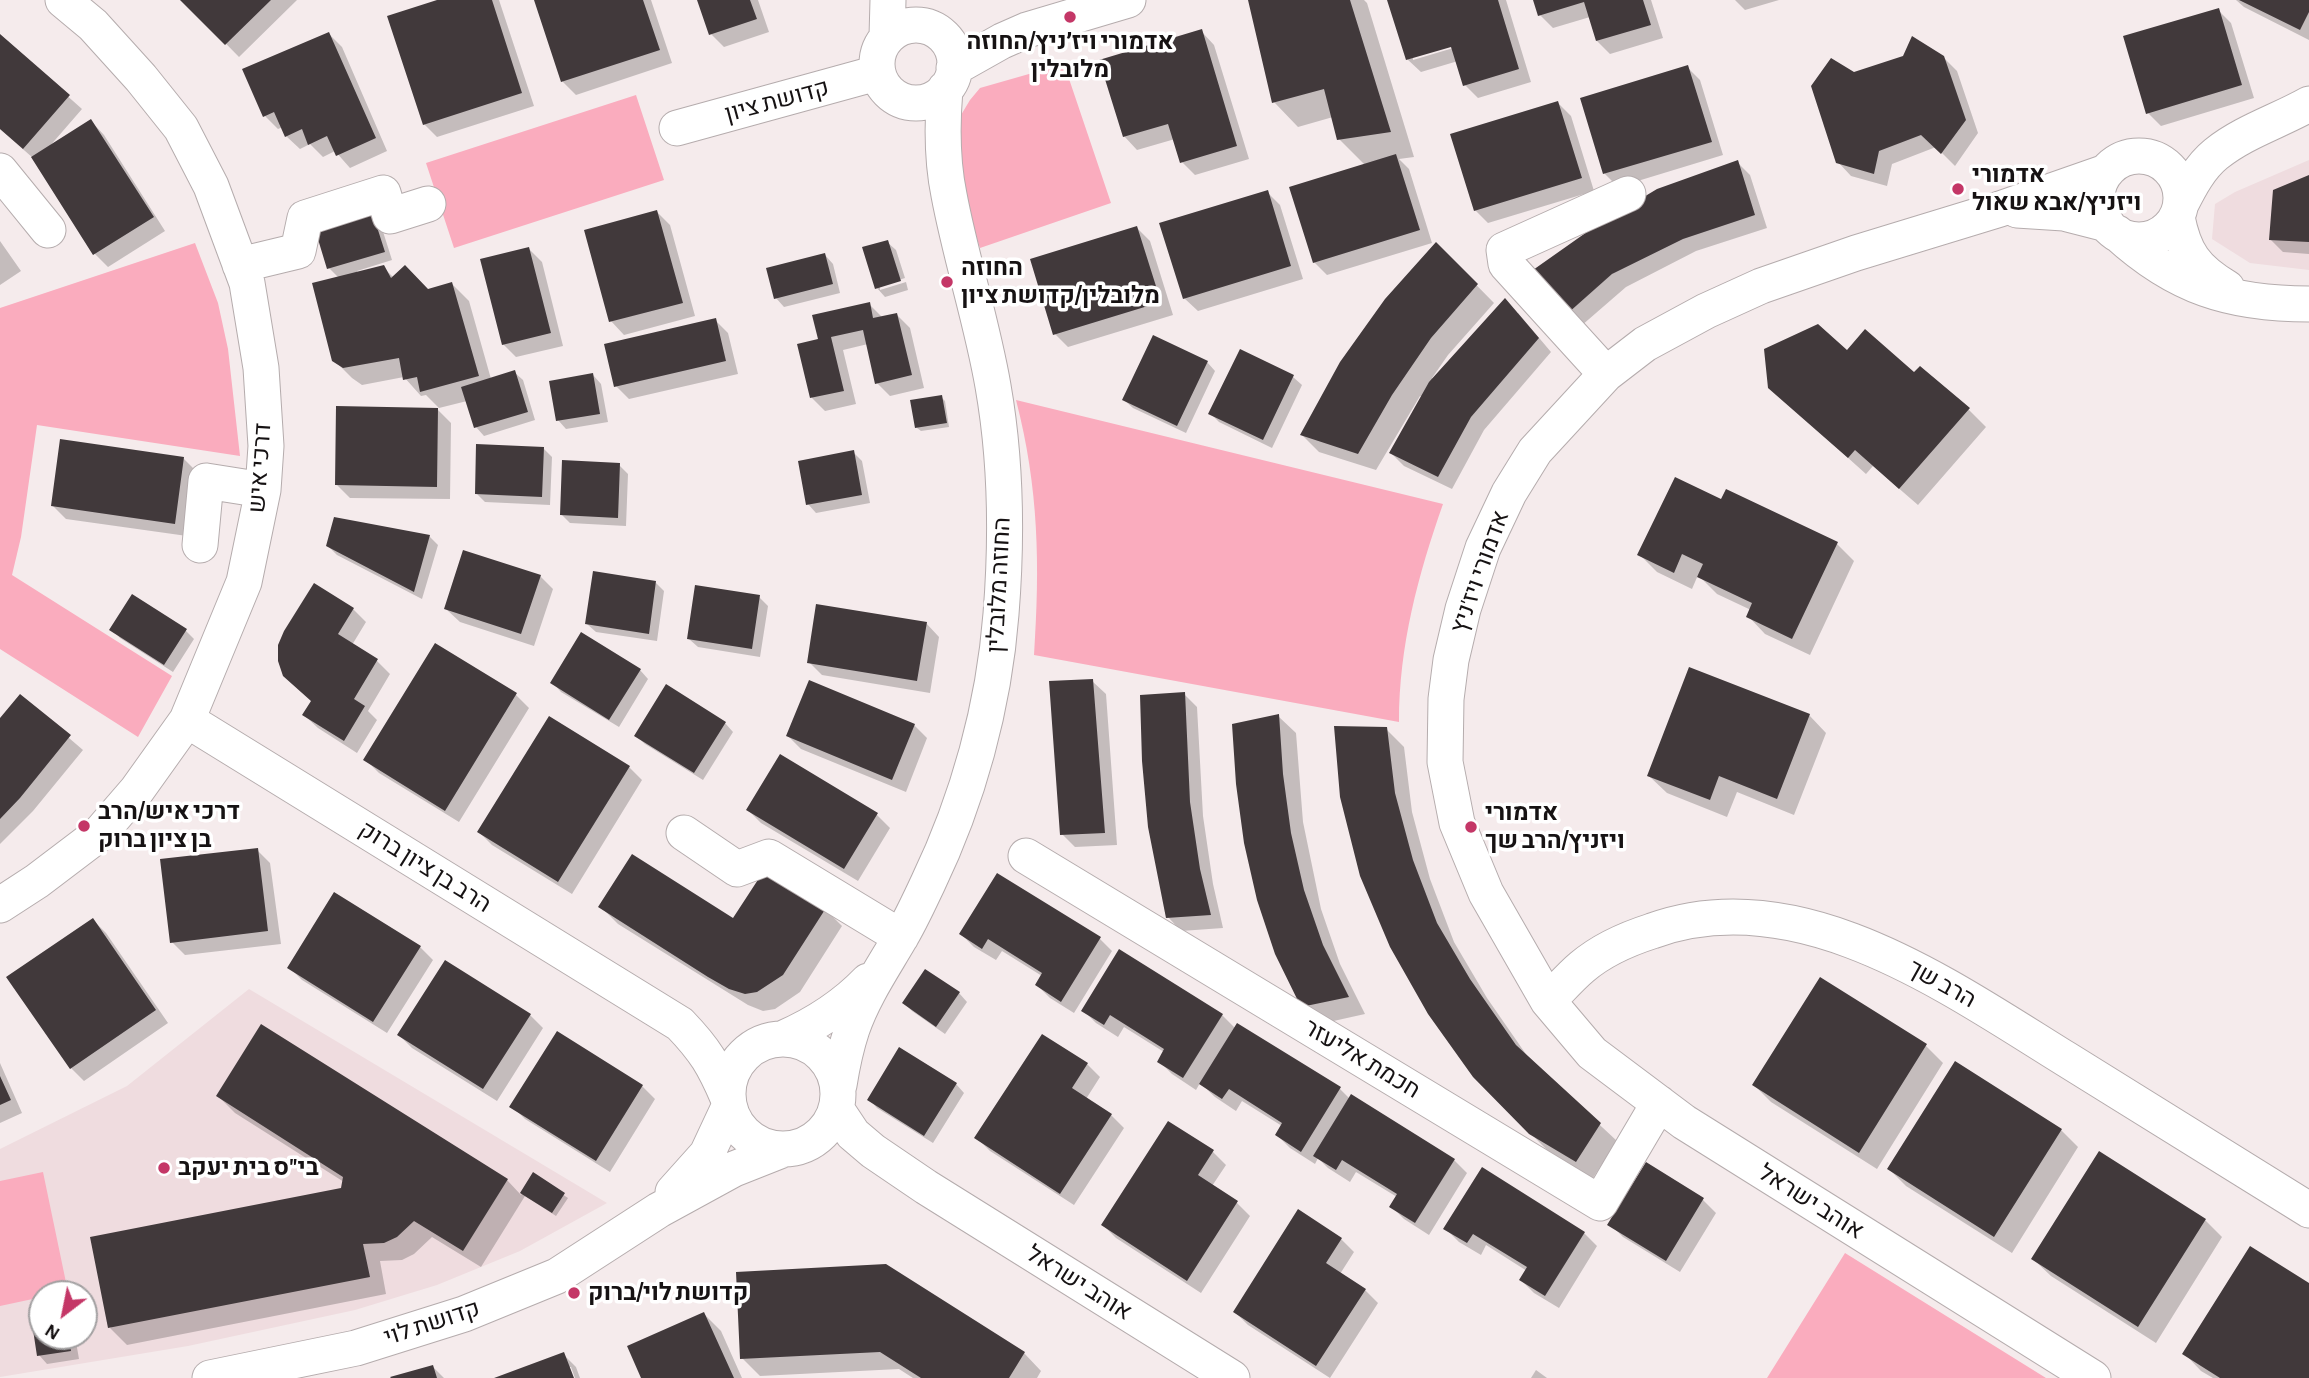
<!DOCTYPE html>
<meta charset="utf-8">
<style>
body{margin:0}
#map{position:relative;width:2309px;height:1378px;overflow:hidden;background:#f5ebec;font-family:"Alegreya Sans",sans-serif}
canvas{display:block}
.north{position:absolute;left:28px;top:1280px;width:70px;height:70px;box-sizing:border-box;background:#fff;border:2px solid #a2a0a1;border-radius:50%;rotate:212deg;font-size:19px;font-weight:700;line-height:28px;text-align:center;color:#161213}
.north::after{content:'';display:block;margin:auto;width:24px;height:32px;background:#c43767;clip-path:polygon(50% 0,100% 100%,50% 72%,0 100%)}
</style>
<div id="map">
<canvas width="2309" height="1378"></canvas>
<div class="north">N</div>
</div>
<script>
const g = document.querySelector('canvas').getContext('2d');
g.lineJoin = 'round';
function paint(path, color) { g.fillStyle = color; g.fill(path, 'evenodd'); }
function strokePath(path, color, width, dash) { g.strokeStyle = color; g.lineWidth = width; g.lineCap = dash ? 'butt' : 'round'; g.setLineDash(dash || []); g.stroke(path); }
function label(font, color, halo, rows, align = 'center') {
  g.font = font + ' "Alegreya Sans",Heebo,sans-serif'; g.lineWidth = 7; g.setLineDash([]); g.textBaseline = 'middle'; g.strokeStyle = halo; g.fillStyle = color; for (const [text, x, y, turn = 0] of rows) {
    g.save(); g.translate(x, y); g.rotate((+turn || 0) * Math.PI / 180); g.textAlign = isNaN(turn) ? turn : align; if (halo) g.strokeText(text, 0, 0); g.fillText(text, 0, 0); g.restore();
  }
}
const built = new Path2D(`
 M2309,160V270L2250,263L2212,239L2215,204L2235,192Z
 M249,989L607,1203L520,1251L437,1285L355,1310L188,1346L0,1377V1149L127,1086ZM42,1294H84V1336H42Z`);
const green = new Path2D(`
 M1064,64L1111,203L980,248L951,162L958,120L970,100L980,88Z
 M636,95L664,180L454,248L426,163Z
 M195,243L218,303L228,349L240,456L37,425L21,537L12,575L172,676L138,737L0,649V308Z
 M1016,400L1443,504C1418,575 1399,646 1399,722L1034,655C1040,565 1039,489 1016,400Z
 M43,1172L68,1292L42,1294V1297L0,1306V1181Z
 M1845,1253L2046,1378H1767Z`);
const shadow = new Path2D(`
 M183,0H297L239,57Z
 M443,0H499L534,106L437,137L424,124Z
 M536,0H651L672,63L576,95L563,82Z
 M699,0H758L769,32L724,47L711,34Z
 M1250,0H1364L1367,3L1414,157L1399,159L1409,169L1432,243L1327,275L1314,262L1365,165L1339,139L1333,117L1298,127L1274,102Z
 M1389,0H1506L1531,82L1478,98L1465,85L1458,61L1421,72L1407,59ZM1459,43L1460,46L1413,60V56Z
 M1535,0H1651L1663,38L1610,54L1597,41L1590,17L1553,28L1540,15Z
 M1735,0H1779L1745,10Z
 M2236,0H2309V40L2244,7Z
 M2218,10L2231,23L2254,98L2161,126L2148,113Z
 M1201,31L1214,45L1249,159L1195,175L1182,162L1175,139L1137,150L1124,136Z
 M329,34L342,47L387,151L350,168L335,151L323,157L310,144L300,149L286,136L283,127L278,129L265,116Z
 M0,36L82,109L49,147L91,121L104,135L165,231L108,267L95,254L33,158L0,129Z
 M1943,57L1957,71L1978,133L1955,166L1936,147L1892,164L1887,186L1851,176L1838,162L1854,74Z
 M1687,67L1700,80L1723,155L1618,187L1605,174L1582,99Z
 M1558,103L1571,116L1594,191L1488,223L1475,210Z
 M1737,162L1750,175L1767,228L1696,251L1626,287L1581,326L1568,313Z
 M2309,177V254L2283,252L2270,239Z
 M1267,192L1280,205L1303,279L1198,311L1184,298Z
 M657,212L670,225L695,316L624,335L611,321Z
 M379,219L392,260L357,271L358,273L383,267L394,278L428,291L452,284L469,301L491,379L514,372L523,380L535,420L484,436L476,427L467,401L439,408L426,395L421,396L404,377L362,385L352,378L334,360L339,278L329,268Z
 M1137,228L1150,241L1173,315L1068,347L1055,334Z
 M0,241L21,271L0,285Z
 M887,242L896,250L905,278L880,286V290L906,282L908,290L885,297L877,288Z
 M1436,244L1494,303L1448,355L1432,378L1434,380L1518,313L1551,352L1484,430L1452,489L1404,466L1391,453L1423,397L1420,396L1376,470L1319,452L1302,435Z
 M529,249L542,262L563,346L516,357L503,344Z
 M825,255L833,264L840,293L784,307L776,298Z
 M869,304L883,318L897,315L910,328L924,388L890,396L877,383L868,344L843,350L856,404L825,411L812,398L820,340Z
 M715,320L728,333L738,374L629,399L616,386Z
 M1240,352L1293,377L1302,385L1272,448L1219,422L1211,414Z
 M1847,352L1914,375L1969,410L1986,427L1918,505L1873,466L1866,474L1769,387Z
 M1207,362L1215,371L1186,433L1133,408L1124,400Z
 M593,375L601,384L608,422L566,429L558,420Z
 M941,397L945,401L949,427L921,431L917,428Z
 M438,410L451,423L450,499L350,498L337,485Z
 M543,448L552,457L550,505L485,502L476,493Z
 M853,452L862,461L870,503L816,513L808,504Z
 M183,458L196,471L187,536L66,519L53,506Z
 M619,465L628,474L626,526L570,523L561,514Z
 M1722,502L1837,544L1854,561L1810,655L1765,634L1748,616L1751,610L1717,594L1698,575L1692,589L1657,572L1640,555Z
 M429,536L438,545L422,599L337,555L328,546Z
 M540,576L553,589L534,646L460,622L446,609Z
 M656,583L664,591L657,641L596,632L587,624Z
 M133,596L186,631L194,639L173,672L120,638L112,629Z
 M759,597L768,606L760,657L698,647L689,639Z
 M353,609L366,622L352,645L377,661L390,674L368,711L377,720L357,753L318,728L304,715L312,702L280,661Z
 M926,623L939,637L930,693L822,675L809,662Z
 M436,645L516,695L529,708L459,822L379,773L366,760Z
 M640,670L648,679L619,727L561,692L553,683Z
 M1092,681L1106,694L1117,845L1075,847L1062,834Z
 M1184,694L1197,707L1203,816L1213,884L1223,928L1181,931L1168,917Z
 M20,696L83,750L33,811L0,844V721Z
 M1809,715L1826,733L1794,815L1737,792L1727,817L1667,793L1649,776Z
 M1278,716L1296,733L1303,822L1321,909L1340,964L1365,1014L1320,1024L1302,1006L1277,954Z
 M725,723L733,732L703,780L645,744L636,736Z
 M914,725L927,738L906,792L801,749L788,736Z
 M1386,729L1404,747L1412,812L1430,879L1454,942L1487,998L1530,1060L1617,1141L1593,1178L1548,1151L1474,1076L1392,947Z
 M629,767L642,780L572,894L492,845L479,832Z
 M748,810L877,815L890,828L858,881L761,823Z
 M257,850L270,863L281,944L185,955L172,942Z
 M601,907L734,920L825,909L842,926L800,992L775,1009L763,1011L748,1005L618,924Z
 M93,920L106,933L168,1023L84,1081L71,1068Z
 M961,934L1099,938L1112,951L1074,1013L1050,998L1037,985L1042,976L1002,951L996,960L974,947Z
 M420,947L433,960L387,1033L302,980L289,967Z
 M959,993L967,1002L945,1034L912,1011L904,1003Z
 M1083,1010L1222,1015L1236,1029L1340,1089L1350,1099L1454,1160L1467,1173L1429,1235L1404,1219L1391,1206L1397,1197L1356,1172L1350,1182L1328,1168L1318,1158L1315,1164L1290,1148L1277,1135L1282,1126L1242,1101L1236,1111L1215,1097L1200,1083L1196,1090L1172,1074L1159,1061L1164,1052L1124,1027L1118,1037L1096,1023Z
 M530,1015L543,1028L497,1101L412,1048L399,1035Z
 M1926,1046L1943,1063L1877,1169L1771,1102L1754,1085Z
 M0,1063L22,1113L0,1123Z
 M1087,1064L1100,1077L1086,1099L1111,1115L1124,1128L1074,1205L990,1151L977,1138Z
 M956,1084L964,1093L933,1143L877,1108L869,1099Z
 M642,1086L655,1099L610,1172L525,1119L512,1106Z
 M218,1096L507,1180L521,1195L533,1175L568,1198L556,1216L525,1196L481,1267L432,1237L414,1254L402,1260L380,1261L386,1294L127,1345L110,1328L342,1189L344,1182L235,1113Z
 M1169,1124L1213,1152L1226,1165L1212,1186L1237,1203L1250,1216L1201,1293L1116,1238L1103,1225Z
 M2061,1130L2078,1147L2012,1253L1906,1186L1889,1169Z
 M1646,1165L1703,1200L1716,1213L1680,1272L1623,1237L1610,1224Z
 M1482,1170L1584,1233L1597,1246L1559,1308L1534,1293L1521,1280L1527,1271L1486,1245L1481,1255L1459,1242L1446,1229Z
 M2205,1220L2222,1237L2156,1343L2051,1276L2033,1259Z
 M1341,1239L1354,1252L1340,1274L1365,1290L1378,1303L1330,1378L1248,1325L1235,1312Z
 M738,1273L1024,1353L1041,1371L1037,1378H913L899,1369L760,1376L742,1358Z
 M2309,1285V1378H2213L2201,1371L2184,1353Z
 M42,1309V1336H75L79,1359L47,1364L39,1355Z
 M704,1314L721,1331L742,1378H643Z
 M563,1354L576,1367L580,1378H575L571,1367H568L572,1378H498Z
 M433,1367L444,1378H394Z
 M1536,1370L1547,1378H1531Z`);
const building = new Path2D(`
 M180,0H271L225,45Z
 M437,0H492L522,93L423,125L387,16Z
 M534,0H643L660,50L561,82Z
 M697,0H750L757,19L709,35Z
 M1248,0H1350L1391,132L1337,140L1324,89L1272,103Z
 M1387,0H1498L1519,69L1463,86L1451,47L1406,60Z
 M1533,0H1643L1651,25L1596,41L1584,2L1538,16Z
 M2239,0H2309V12L2300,30Z
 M2219,8L2242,85L2146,114L2123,36Z
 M1202,29L1237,146L1180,163L1168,124L1123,137L1099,60Z
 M329,32L376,138L336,156L327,136L308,145L302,129L285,137L274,112L263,117L242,69Z
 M0,34L70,95L23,149L0,129Z
 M1912,36L1944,56L1966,120L1941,154L1921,135L1879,151L1874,174L1836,163L1811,86L1831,58L1854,72L1903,56Z
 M1688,65L1712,142L1603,174L1580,98Z
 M1558,101L1582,178L1474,211L1450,134Z
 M91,119L154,217L93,255L31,157Z
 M1396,154L1420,230L1313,263L1289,187Z
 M1738,160L1755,215L1683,239L1612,274L1567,314L1533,270L1594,227L1657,189Z
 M2309,175V242L2269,240L2273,190Z
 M1268,190L1291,266L1183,299L1159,223Z
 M371,208L385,252L327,269L314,226Z
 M657,210L683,303L609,322L584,230Z
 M1137,226L1161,302L1053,335L1030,259Z
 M888,240L901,281L875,289L862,247Z
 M1436,242L1478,284L1431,338L1392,395L1358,454L1300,435L1340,362L1385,299Z
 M529,247L551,333L502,345L480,259Z
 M825,253L833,284L774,299L766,268Z
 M384,265L391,278L405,265L428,289L452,282L479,376L420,392L417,377L403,380L399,358L343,368L332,361L312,283Z
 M1505,298L1539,338L1471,417L1438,477L1389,453L1429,382Z
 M870,302L873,318L897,313L912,375L875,384L863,330L831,337L844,391L810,398L797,344L818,339L812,315Z
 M716,318L726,361L614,387L604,344Z
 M1818,324L1847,350L1865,329L1914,372L1920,366L1970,408L1899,489L1855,450L1848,458L1768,388L1764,349Z
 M1153,335L1208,361L1177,426L1122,400Z
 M1240,349L1294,375L1263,440L1208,414Z
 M515,370L528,412L474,428L461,387Z
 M593,373L600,414L556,421L549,381Z
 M942,395L947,423L915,428L910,400Z
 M336,406L438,408L437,487L335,485Z
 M60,439L184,457L175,524L51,506Z
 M476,444L544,447L542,497L475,494Z
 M854,450L862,495L806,505L798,461Z
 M562,460L620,463L618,518L560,515Z
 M1675,477L1721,499L1726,489L1838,542L1792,639L1746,617L1752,603L1697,577L1703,564L1682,554L1674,573L1637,555Z
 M334,517L430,535L414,592L326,546Z
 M463,550L541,575L521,634L444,609Z
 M593,571L656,581L649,634L585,624Z
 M314,583L354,608L338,634L378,659L354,699L365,706L344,741L302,715L311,701L283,676L278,661V645L284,631Z
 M695,585L760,595L752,649L687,639Z
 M132,594L187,629L164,665L109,630Z
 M816,604L927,622L917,681L807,663Z
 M581,632L641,669L609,720L550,683Z
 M435,643L517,693L445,811L363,760Z
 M1689,667L1810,714L1777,799L1719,776L1710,800L1647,776Z
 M1093,679L1105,833L1060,835L1049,681Z
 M809,680L915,724L892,780L786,736Z
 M666,684L726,722L694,773L634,736Z
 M1185,692L1190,802L1200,869L1211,915L1166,918L1148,827L1142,761L1140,695Z
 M20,694L71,735L20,798L0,819V718Z
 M1279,714L1283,774L1291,833L1304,890L1323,945L1349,997L1301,1007L1275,954L1257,900L1244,843L1236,784L1232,724Z
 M549,716L630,766L558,882L477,832Z
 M1334,726L1387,727L1395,793L1413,860L1437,923L1470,979L1516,1045L1601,1123L1576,1162L1529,1134L1473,1077L1428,1014L1390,947L1360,876L1340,797Z
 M780,754L878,813L844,869L746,810Z
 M258,848L268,931L170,943L160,859Z
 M632,854L733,918L765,869L826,908L783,975L757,992L745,994L729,989L708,977L598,907Z
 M997,873L1101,937L1061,1002L1035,985L1042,973L988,939L982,949L959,934Z
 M334,892L421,946L373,1022L287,968Z
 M93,918L156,1010L70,1069L6,977Z
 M1119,949L1223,1014L1183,1078L1157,1062L1164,1049L1110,1015L1104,1025L1081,1011Z
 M445,960L531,1014L483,1089L397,1035Z
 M925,969L960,992L936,1027L902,1003Z
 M1820,977L1927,1044L1859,1153L1752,1085Z
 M1237,1023L1341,1087L1301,1152L1275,1135L1282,1123L1229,1089L1222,1099L1199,1084Z
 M261,1024L508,1179L463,1251L414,1221L397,1237L384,1243L363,1244L370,1277L108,1328L90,1237L341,1188L343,1177L216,1096Z
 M557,1031L643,1085L596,1161L509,1107Z
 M1042,1034L1088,1063L1072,1088L1112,1114L1060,1194L974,1138Z
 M899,1047L957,1083L924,1136L867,1100Z
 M1955,1061L2062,1129L1994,1237L1887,1169Z
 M0,1076L11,1100L0,1105Z
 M1351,1094L1455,1159L1415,1223L1389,1207L1397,1194L1342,1160L1336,1170L1313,1156Z
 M1168,1121L1214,1150L1198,1175L1238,1201L1187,1281L1101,1225Z
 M2099,1151L2206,1219L2138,1327L2031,1259Z
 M1646,1162L1704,1198L1666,1261L1607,1225Z
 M1482,1167L1585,1232L1545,1296L1519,1280L1527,1267L1473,1234L1467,1243L1443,1229Z
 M533,1172L565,1193L552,1213L520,1193Z
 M1298,1209L1342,1238L1326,1263L1366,1289L1316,1366L1233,1312Z
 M2250,1246L2309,1283V1378H2220L2182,1354Z
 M886,1264L1025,1352L1009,1378H921L880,1352L740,1359L736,1272Z
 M42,1308V1336H69L71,1351L37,1356L30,1310Z
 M704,1312L734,1378H641L627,1346Z
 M564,1352L574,1378H494Z
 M433,1365L437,1378H391L390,1377Z`);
const minor = new Path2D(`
 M877 64a39 39 0 1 1 78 0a39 39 0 1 1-78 0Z
 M887,37L888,0
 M954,68L1002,41L1027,30L1128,0
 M677,128L877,73
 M2097 198a42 42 0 1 1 84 0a42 42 0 1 1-84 0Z
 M0,171L48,230
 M2181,204C2190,186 2200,167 2216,154C2243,132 2279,121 2309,104
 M2017,210L2064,213L2107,224
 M2177,217C2184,253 2195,269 2227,288
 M2117,233C2176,287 2230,304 2309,304
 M240,265L298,251L305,218L383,193L390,216L428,204
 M1606,374L1506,264L1504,250L1628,194
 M200,545L206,481L263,490
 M187,720L680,1024C705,1050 714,1065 728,1098
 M684,833L737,869L769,857L901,937
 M1026,856L1600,1203L1659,1103
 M0,905L37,881L99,834L137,790L187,720L244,582L263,490L266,446L261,368L247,283L211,186L181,128L141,78L93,25L63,0
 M1548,1001C1559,990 1570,977 1582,967C1602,950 1627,939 1652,931C1798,878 1948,986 2066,1059C2147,1110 2228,1160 2309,1210
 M784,1038C816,1024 843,1007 868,981
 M728 1094a55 55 0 1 1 110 0a55 55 0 1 1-110 0Z
 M839,1085C842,1066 846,1047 852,1029C863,997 882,969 899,940C910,922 919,902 928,883C968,800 994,706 1001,614C1007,539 1006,460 993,386C982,322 961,259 949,195C942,161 942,124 945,89
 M837,1110L853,1134L873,1151L926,1187L1232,1378
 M673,1192L707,1154L729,1107
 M210,1378L356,1348L464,1314L557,1276L659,1210L734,1169L782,1150
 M2093,1378L1684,1122L1592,1053L1548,1001L1486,893L1457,823L1445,762L1446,699L1451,660L1463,609L1483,548L1509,493L1535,451L1606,374L1645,344L1706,311L1761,286L1856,253L2000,209L2106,172`);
const markers = [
 [1070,17,7,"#c43767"],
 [1958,189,7,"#c43767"],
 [947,282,7,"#c43767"],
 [84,826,7,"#c43767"],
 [1471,827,7,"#c43767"],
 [164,1168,7,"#c43767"],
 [574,1293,7,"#c43767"]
];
const poiNames = [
 ["אדמורי ויז׳ניץ/החוזה",1070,42,"center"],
 ["מלובלין",1070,70,"center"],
 ["אדמורי",1972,175],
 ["ויזניץ/אבא שאול",1972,203],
 ["החוזה",961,268],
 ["מלובלין/קדושת ציון",961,296],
 ["דרכי איש/הרב",98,812],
 ["בן ציון ברוק",98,840],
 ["אדמורי",1485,813],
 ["ויזניץ/הרב שך",1485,841],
 ["בי\"ס בית יעקב",178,1168],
 ["קדושת לוי/ברוק",588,1293]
];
const streetNames = [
 ["קדושת ציון",777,101,-15],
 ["דרכי איש",260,468,-86],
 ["אדמורי ויז'ניץ",1480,572,-70],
 ["החוזה מלובלין",999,585,-87],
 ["הרב בן ציון ברוק",425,867,32],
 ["הרב שך",1942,984,29],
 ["חכמת אליעזר",1362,1059,31],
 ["אוהב ישראל",1811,1202,32],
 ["אוהב ישראל",1079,1283,32],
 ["קדושת לוי",432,1323,-18]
];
paint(built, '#efdcdf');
paint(green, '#faacbe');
paint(shadow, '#0003');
paint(building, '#41393b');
strokePath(minor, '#b5acad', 37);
strokePath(minor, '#fff', 35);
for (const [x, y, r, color] of markers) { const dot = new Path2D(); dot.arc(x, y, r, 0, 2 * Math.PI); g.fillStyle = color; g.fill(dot); strokePath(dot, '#fff', 2.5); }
label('bold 24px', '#161213', '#fff', poiNames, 'left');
label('24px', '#161213', '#fff', streetNames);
</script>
